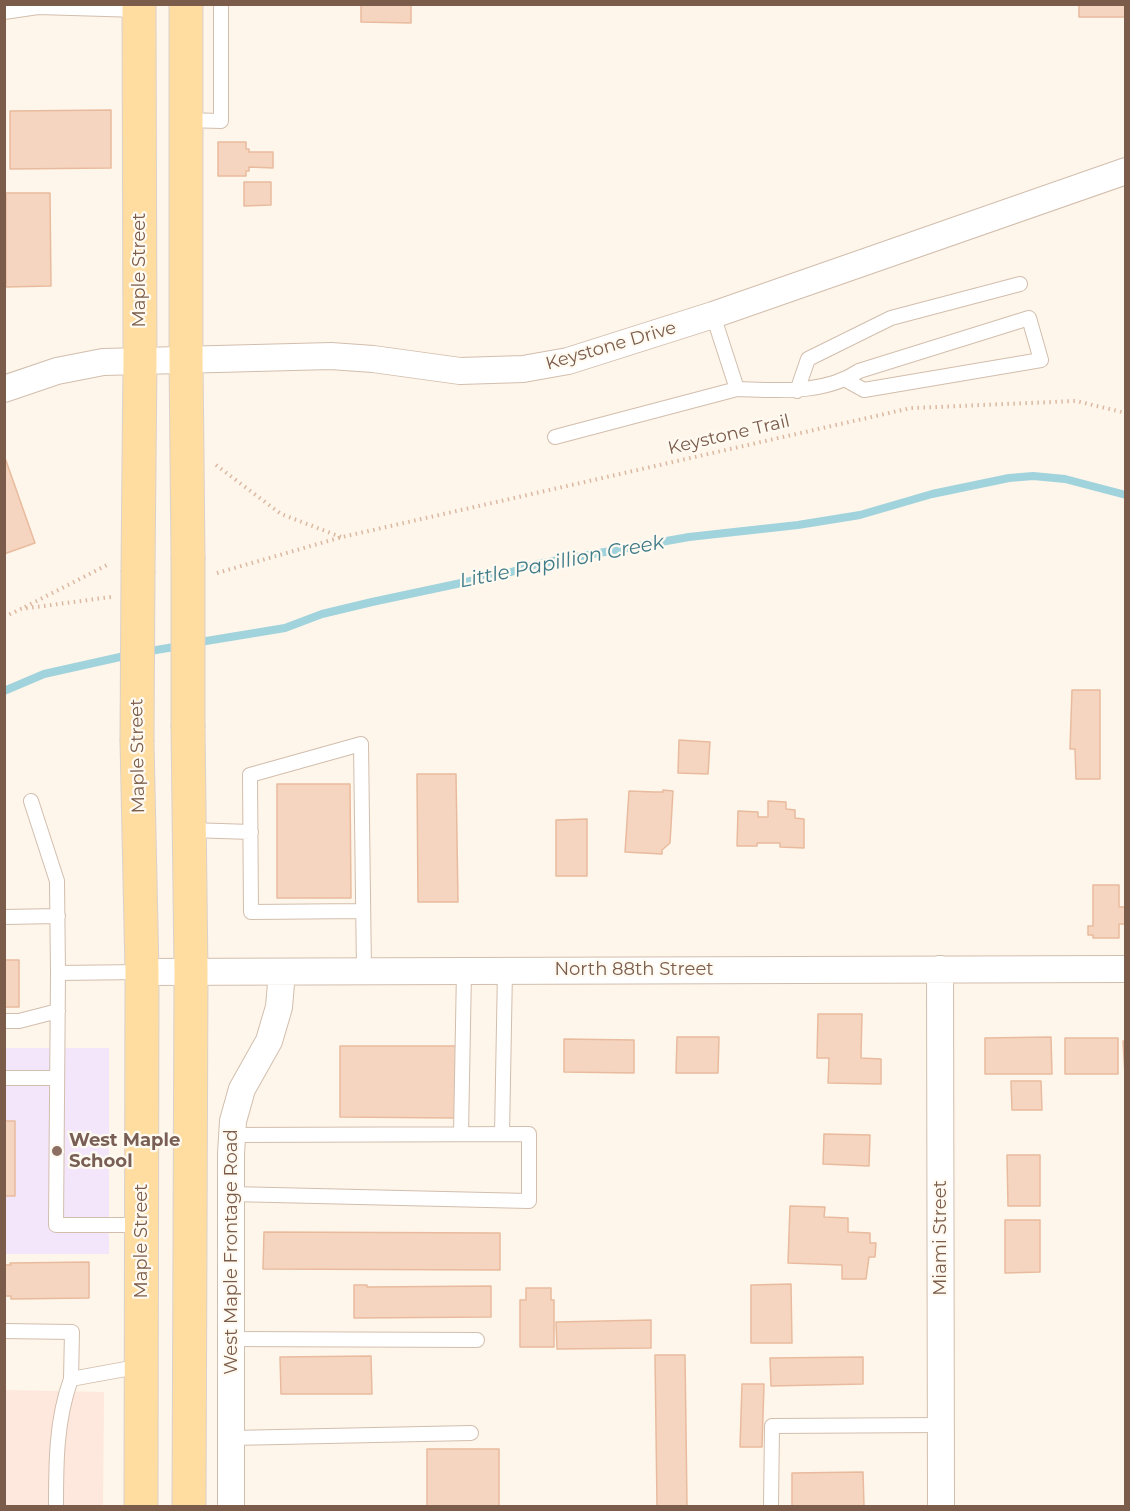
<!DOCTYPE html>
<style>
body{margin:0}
#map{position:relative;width:1130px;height:1511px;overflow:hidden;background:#fef6ea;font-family:Montserrat,sans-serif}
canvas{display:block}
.frame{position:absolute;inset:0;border:6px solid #7b5c4a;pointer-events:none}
</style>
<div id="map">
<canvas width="1130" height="1511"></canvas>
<div class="frame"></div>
</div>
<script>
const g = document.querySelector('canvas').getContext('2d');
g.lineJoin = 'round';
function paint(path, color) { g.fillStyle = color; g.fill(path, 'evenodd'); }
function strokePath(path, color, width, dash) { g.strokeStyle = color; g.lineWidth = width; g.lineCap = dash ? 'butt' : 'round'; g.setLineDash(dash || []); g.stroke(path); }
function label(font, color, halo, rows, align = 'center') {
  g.font = font + ' Montserrat,sans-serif'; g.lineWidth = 4.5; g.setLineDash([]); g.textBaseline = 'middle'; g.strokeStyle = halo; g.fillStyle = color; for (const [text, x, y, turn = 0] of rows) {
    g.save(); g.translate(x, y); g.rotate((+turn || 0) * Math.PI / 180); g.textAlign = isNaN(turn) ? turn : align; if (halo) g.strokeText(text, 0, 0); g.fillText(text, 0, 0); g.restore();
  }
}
const commercial = new Path2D(`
 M5,1390L104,1392L103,1506H5Z`);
const education = new Path2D(`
 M4,1048H109V1254H5Z`);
const stream = new Path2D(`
 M194,643L285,628L322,614L372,602L508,573L537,564L689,537L798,525L860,515L932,494L1009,478L1033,476L1065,479L1126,495
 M144,652L180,646
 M4,691L44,674L129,655`);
const building = new Path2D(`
 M361,4H411V23L361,22Z
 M1079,4H1126V17H1079Z
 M111,110V168L10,169V111Z
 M218,142H246V149H249V152H273V168L249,167V171H246V176H218Z
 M244,182H271V205L244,206Z
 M6,193H50L51,286L6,287Z
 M4,455L35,543L4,554Z
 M1072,690H1100V779H1076L1075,749H1070Z
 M679,740L710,742L708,774L678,773Z
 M417,774H456L458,902H418Z
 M277,784H350L351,898H277Z
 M663,790L673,791L670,843L662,850V854L625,852L629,791L655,792H663Z
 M768,801L786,802V809L795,810V818L804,819V848L780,847V843H757V846H737L738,811L758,812V817H768Z
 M587,819V876H556V820Z
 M1093,885H1119V907H1126V924H1119V938H1093V935H1088V926H1093Z
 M4,960H19V1007H4Z
 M818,1014H862L861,1058L881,1059V1084L828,1083L829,1058H817Z
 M677,1037H719L718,1073H676Z
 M1051,1037L1052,1074H985V1038Z
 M1065,1038H1118V1074H1065Z
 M564,1039L634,1040V1073L564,1072Z
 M1123,1041H1126V1075H1125Z
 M340,1046H456L455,1118L340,1117Z
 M1011,1081H1041L1042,1110H1012Z
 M4,1121H15V1196H4Z
 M824,1134L870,1135L869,1166L823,1164Z
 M1007,1155H1040V1206H1008Z
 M790,1206L825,1207L824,1217L848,1218V1232L870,1233V1243H876L875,1257H869L866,1279H842V1265L788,1263Z
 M1005,1220H1040V1272L1005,1273Z
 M264,1232L500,1233V1270L263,1269Z
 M89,1262V1298L11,1299V1296H4V1265H11L10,1263Z
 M791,1284L792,1343H751V1285Z
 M354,1285H367V1287L491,1286V1317L354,1318Z
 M526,1288H551V1300H554V1347H520V1300H526Z
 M651,1320V1348L557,1349L556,1322Z
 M655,1355H685L687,1506H657Z
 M371,1356L372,1394H281L280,1357Z
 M863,1357V1384L771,1386L770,1358Z
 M742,1384H764L762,1447H740Z
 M427,1449H499V1506H427Z
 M863,1472L864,1506H792V1473Z`);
const path = new Path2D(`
 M216,465L281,514L341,537
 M217,573L342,537L911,408L1076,401L1126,413
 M25,607L109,564
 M4,617L21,609L111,597`);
const lane = new Path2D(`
 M4,12L38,7L139,10
 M186,120L221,121V4
 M737,389C777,390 823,395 859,371L1029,318L1041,360L864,390L846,380
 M797,391L808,359L891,318L1020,284
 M555,437L737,389L713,315
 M31,801L57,881L58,973
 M190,830L251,832
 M362,911L251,912L250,775L361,744L364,971
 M4,917L58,916
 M142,972L58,973L56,1225H142
 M4,1021H19L58,1011
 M4,1078H57
 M461,1134L464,970
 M502,1134L505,970
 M231,1194L529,1201V1134L232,1135
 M4,1331L72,1332L71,1379
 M231,1339L477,1340
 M231,1438L471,1433
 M56,1506C56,1464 56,1420 71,1379L142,1366
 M771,1506L772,1426L941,1425`);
const street = new Path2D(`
 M4,389L57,371L103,362L331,356L373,359L460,371L523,369L568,361L713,315L1126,171
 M940,969L941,1506
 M142,972L1126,969
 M231,1506V1154L233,1121L242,1089L269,1041L279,1007L282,972`);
const primary = new Path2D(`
 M186,4V358L188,557
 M138,570L140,360L139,4
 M188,728L191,972L189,1506
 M137,742L142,972L141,1506`);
const primaryBridge = new Path2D(`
 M188,557V728
 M137,742L138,570`);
const markers = [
 [57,1151,6,"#8d6e63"]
];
const streetNames = [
 ["Maple Street",140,270,-90],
 ["Keystone Drive",611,346,-16],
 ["Keystone Trail",729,435,-13],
 ["Maple Street",138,756,-91],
 ["North 88th Street",634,970],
 ["Miami Street",941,1238,-90],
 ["Maple Street",142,1241,-90],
 ["West Maple Frontage Road",232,1252,-90]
];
const educationNames = [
 ["West Maple",69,1141],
 ["School",69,1162]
];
const waterNames = [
 ["Little Papillion Creek",562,562,-11]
];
paint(commercial, '#fee7dd');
paint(education, '#f3e6fb');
strokePath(stream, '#a1d3dc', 8);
paint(building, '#f5d5bf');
strokePath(building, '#e9bb9e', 1.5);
strokePath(lane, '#d2bead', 16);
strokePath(street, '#d2bead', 28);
strokePath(primary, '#dad1cc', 35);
strokePath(path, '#dbb8a1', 4, [1.5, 4.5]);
strokePath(lane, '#fff', 14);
strokePath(street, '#fff', 26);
strokePath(primary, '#ffdc9f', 33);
strokePath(primaryBridge, '#dad1cc', 35, []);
strokePath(primaryBridge, '#ffdc9f', 33);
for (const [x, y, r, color] of markers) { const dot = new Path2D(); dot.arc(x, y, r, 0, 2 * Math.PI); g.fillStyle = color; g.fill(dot); strokePath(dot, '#fffaf1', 2); }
label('18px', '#7b5c4a', '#fffaf1', streetNames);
label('bold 18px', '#785e54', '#fffaf1', educationNames, 'left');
label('italic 20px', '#3f7b88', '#fffaf1', waterNames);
</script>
